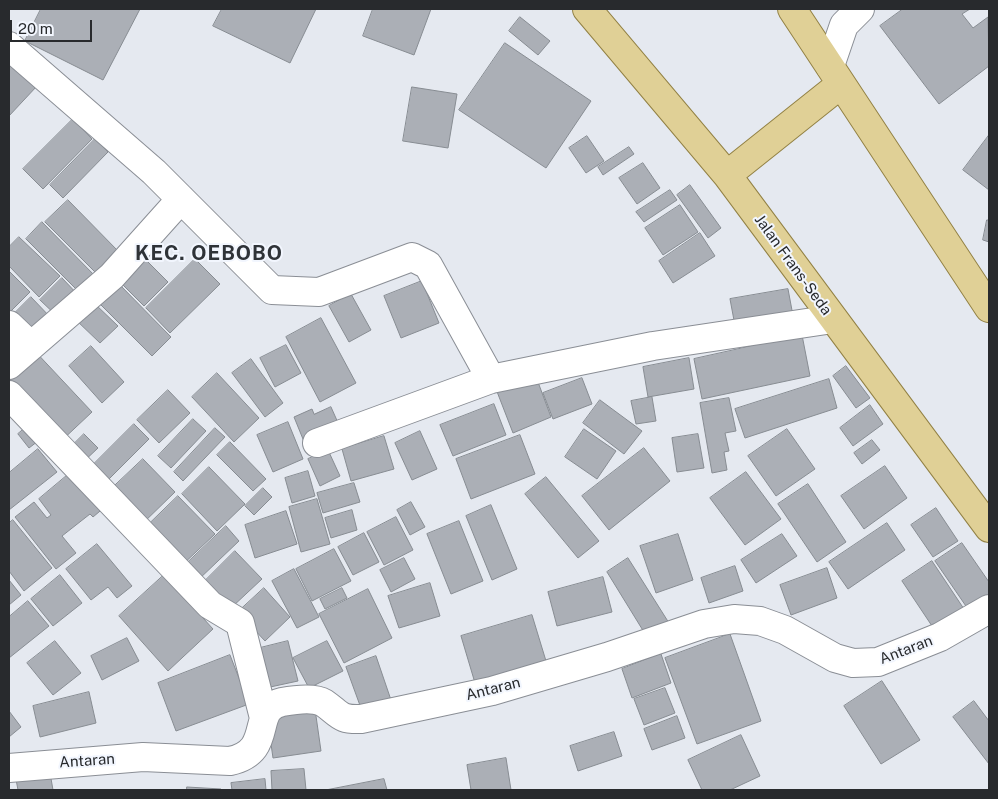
<!DOCTYPE html>
<style>
body{margin:0}
#map{position:relative;width:998px;height:799px;overflow:hidden;background:#e5e9f0;font-family:"Public Sans",sans-serif}
canvas{display:block}
.frame{position:absolute;inset:0;border:10px solid #282a2d;pointer-events:none}
.scale{position:absolute;left:10px;top:20px;width:82px;height:22px;box-sizing:border-box;border:2px solid #282a2d;border-top:0;padding-left:6px;font-size:15px;line-height:18px;white-space:nowrap;color:#282a2d;-webkit-text-stroke:4px #f2f6fe;paint-order:stroke}
</style>
<div id="map">
<canvas width="998" height="799"></canvas>
<div class="frame"></div>
<div class="scale">20 m</div>
</div>
<script>
const g = document.querySelector('canvas').getContext('2d');
g.lineJoin = 'round';
function paint(path, color) { g.fillStyle = color; g.fill(path, 'evenodd'); }
function strokePath(path, color, width, dash) { g.strokeStyle = color; g.lineWidth = width; g.lineCap = dash ? 'butt' : 'round'; g.setLineDash(dash || []); g.stroke(path); }
function label(font, color, halo, rows, align = 'center') {
  g.font = font + ' "Public Sans",sans-serif'; g.lineWidth = 4; g.setLineDash([]); g.textBaseline = 'middle'; g.strokeStyle = halo; g.fillStyle = color; for (const [text, x, y, turn = 0] of rows) {
    g.save(); g.translate(x, y); g.rotate((+turn || 0) * Math.PI / 180); g.textAlign = isNaN(turn) ? turn : align; if (halo) g.strokeText(text, 0, 0); g.fillText(text, 0, 0); g.restore();
  }
}
const building = new Path2D(`
 M41,9H140L103,80L25,41Z
 M222,9H316L290,63L213,26Z
 M373,9H431L414,55L363,36Z
 M903,9H970L962,14L973,28L988,17L989,66L939,104L880,26Z
 M520,17L550,41L538,55L509,31Z
 M505,43L591,101L546,168L459,110Z
 M9,59L37,86L9,116Z
 M412,87L457,94L448,148L403,141Z
 M73,119L92,139L43,189L23,169Z
 M989,135V190L963,170Z
 M587,136L604,161L586,173L569,148Z
 M95,139L108,152L63,198L50,185Z
 M629,147L634,154L603,175L598,167Z
 M643,163L660,188L637,204L619,178Z
 M690,185L721,228L708,238L677,195Z
 M670,190L677,200L644,222L636,212Z
 M68,200L119,252L97,274L45,222Z
 M680,205L698,232L663,255L645,228Z
 M987,220H989V242L983,240Z
 M42,222L97,278L81,294L26,239Z
 M700,233L715,256L673,283L659,261Z
 M19,237L60,276L39,297L9,266V247Z
 M140,254L168,282L144,306L116,278Z
 M195,259L220,284L170,333L146,308Z
 M9,271L30,292L9,313Z
 M62,278L81,298L60,319L40,300Z
 M422,281L439,323L401,338L384,296Z
 M118,283L171,337L152,356L98,302Z
 M788,289L794,321L736,331L730,299Z
 M351,294L371,330L349,342L329,306Z
 M31,297L53,320L34,340L11,317Z
 M94,303L118,326L100,343L76,320Z
 M321,318L356,383L320,402L286,337Z
 M802,335L810,376L702,399L694,359Z
 M286,345L301,373L275,387L260,358Z
 M91,346L124,382L102,403L69,366Z
 M32,348L92,412L58,444L9,391V370Z
 M689,358L694,389L648,397L643,367Z
 M251,359L283,403L265,417L232,373Z
 M846,366L870,398L856,408L833,376Z
 M217,373L259,418L234,442L192,397Z
 M535,374L551,417L513,433L496,389Z
 M582,378L592,404L553,419L543,393Z
 M829,379L837,408L745,438L735,409Z
 M168,390L190,413L159,443L137,420Z
 M652,397L656,421L636,424L631,401Z
 M729,398L736,431L725,433L729,451L724,452L727,470L712,473L700,403Z
 M600,400L642,431L624,454L583,423Z
 M494,404L506,435L453,456L440,425Z
 M870,405L883,424L853,446L840,428Z
 M331,407L339,425L305,444L294,417L312,409L314,414Z
 M193,419L206,431L171,468L158,456Z
 M288,422L303,459L273,472L257,435Z
 M30,424L42,438L29,448L18,434Z
 M134,424L149,439L99,489L84,474Z
 M215,428L225,437L183,481L174,472Z
 M584,429L616,451L597,479L565,457Z
 M787,429L815,469L776,496L748,456Z
 M420,431L437,469L412,480L395,443Z
 M84,434L98,448L81,464L67,451Z
 M698,434L704,468L677,472L672,438Z
 M520,435L535,474L471,499L456,459Z
 M384,436L394,469L351,481L342,449Z
 M872,440L880,450L862,464L854,453Z
 M230,442L266,479L253,491L217,455Z
 M644,448L670,481L609,530L582,496Z
 M38,449L57,472L9,510V473Z
 M328,450L340,476L320,486L308,459Z
 M143,459L175,492L138,528L106,494Z
 M885,466L907,498L864,529L841,496Z
 M209,467L245,504L217,531L182,494Z
 M308,471L315,496L292,503L285,478Z
 M746,472L781,519L745,545L710,498Z
 M70,473L106,506L93,517L90,514L62,536L76,553L56,569L15,517L34,502L47,518L51,515L39,499Z
 M546,477L599,541L578,558L525,494Z
 M354,483L360,502L323,513L317,493Z
 M808,484L846,542L817,562L778,504Z
 M263,488L272,497L254,515L245,506Z
 M178,496L215,534L178,569L141,532Z
 M317,499L330,544L301,552L289,507Z
 M411,502L425,527L410,535L397,510Z
 M491,505L517,569L492,580L466,516Z
 M936,508L958,541L933,557L911,525Z
 M352,510L357,530L331,538L325,518Z
 M286,511L297,544L255,558L245,525Z
 M396,517L413,550L384,565L367,532Z
 M13,520L52,568L24,591L9,571V523Z
 M459,521L483,581L451,594L427,534Z
 M887,523L905,550L848,589L829,562Z
 M226,526L239,541L197,581L183,567Z
 M364,533L379,562L353,575L338,547Z
 M678,534L693,580L656,593L640,546Z
 M782,534L797,556L756,583L741,560Z
 M962,543L989,582V600L970,612L935,561Z
 M97,544L132,586L117,598L108,587L91,600L66,569Z
 M334,549L351,581L312,601L296,569Z
 M235,551L262,579L231,608L205,581Z
 M404,558L415,579L391,592L380,570Z
 M628,558L669,623L647,637L607,572Z
 M932,561L966,612L936,632L902,581Z
 M735,566L743,591L709,603L701,578Z
 M827,568L837,598L791,615L780,585Z
 M294,569L319,617L297,628L272,581Z
 M60,575L82,603L53,626L31,599Z
 M164,575L213,629L168,671L119,616Z
 M603,577L612,612L557,626L548,592Z
 M9,580L21,595L9,605Z
 M430,583L440,616L399,628L388,596Z
 M264,588L290,617L265,641L238,612Z
 M342,588L347,598L325,609L320,599Z
 M368,589L392,638L344,663L319,614Z
 M28,601L49,626L9,658V617Z
 M532,615L546,661L475,683L461,636Z
 M730,634L761,721L697,744L665,658Z
 M127,638L139,661L102,680L91,656Z
 M55,641L81,673L53,695L27,663Z
 M288,641L298,681L261,689L252,650Z
 M327,641L343,671L309,688L293,658Z
 M661,654L671,683L632,698L622,669Z
 M230,655L249,704L176,731L158,683Z
 M376,656L391,700L362,711L346,667Z
 M882,681L920,740L881,764L844,706Z
 M665,688L675,713L644,725L634,699Z
 M89,692L96,723L40,737L33,706Z
 M974,701L989,721V764L953,717Z
 M315,709L321,751L273,758L267,716Z
 M9,711L21,727L9,737Z
 M677,716L685,738L652,750L644,729Z
 M614,732L622,756L578,771L570,746Z
 M741,735L760,776L730,790H702L688,760Z
 M506,758L511,790H471L467,765Z
 M49,767L53,790H18L15,774Z
 M304,769L306,790H272L271,771Z
 M265,779L266,790H232L231,783Z
 M384,779L387,790H326Z
 M187,787L221,789V790H187Z`);
const minor = new Path2D(`
 M9,46L154,172L272,290L319,292L412,257L428,265L491,379
 M830,66L844,25L860,9
 M9,325L31,346
 M9,365L112,276L181,199
 M9,395L210,605L240,623L264,718
 M317,443L491,379L653,346L833,319
 M9,768L143,757L230,761C276,751 249,709 282,702C293,700 314,697 324,703C340,714 339,720 361,719L492,691L607,657L704,624L734,619L760,621L785,630L835,658L853,663L878,662L940,637L989,609`);
const primary = new Path2D(`
 M587,9L727,175L989,528
 M792,9L989,308
 M727,175L841,84`);
const streetNames = [
 ["Jalan Frans-Seda",793,265,54],
 ["Antaran",906,650,-21],
 ["Antaran",493,689,-14],
 ["Antaran",87,761,-4]
];
const districtNames = [
 ["KEC. OEBOBO",209,254]
];
paint(building, '#abafb6');
strokePath(building, '#878c92', 1);
strokePath(minor, '#8a8e95', 30);
strokePath(primary, '#928144', 30);
strokePath(minor, '#fff', 28);
strokePath(primary, '#e0d096', 28);
label('15px', '#282a2d', '#f2f6fe', streetNames);
g.letterSpacing = '1px';
label('bold 20px', '#2f3338', '#f2f6fe', districtNames);
g.letterSpacing = '0px';
</script>
